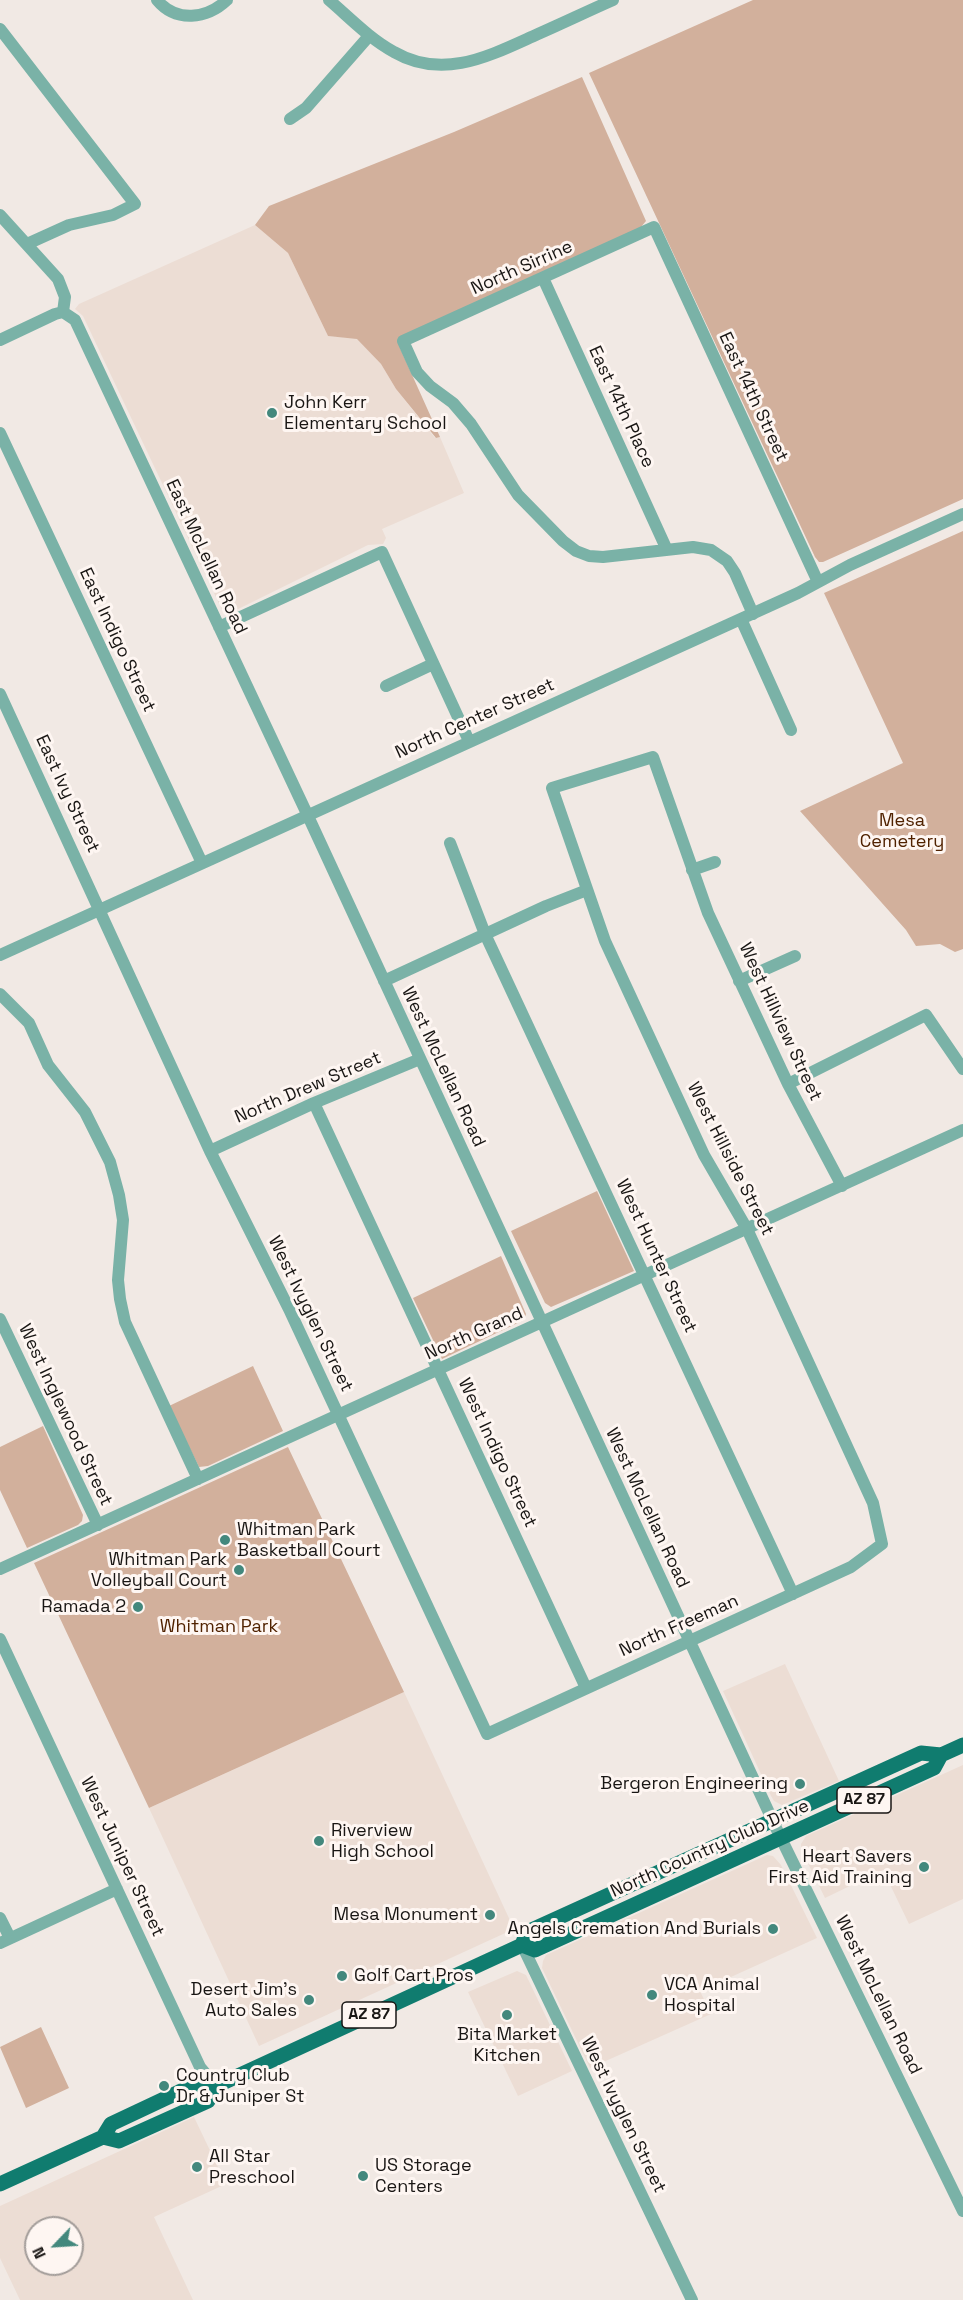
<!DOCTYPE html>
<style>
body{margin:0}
#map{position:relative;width:963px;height:2300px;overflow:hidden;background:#f1e9e4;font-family:"Space Grotesk",sans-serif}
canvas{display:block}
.north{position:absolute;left:24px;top:2216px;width:60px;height:60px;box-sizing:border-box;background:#fef6f2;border:2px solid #a29c99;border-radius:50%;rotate:245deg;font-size:16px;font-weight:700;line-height:24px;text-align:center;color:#191614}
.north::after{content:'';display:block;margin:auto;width:21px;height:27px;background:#43887d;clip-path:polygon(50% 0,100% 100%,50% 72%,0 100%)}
</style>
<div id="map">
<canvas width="963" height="2300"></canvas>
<div class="north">N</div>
</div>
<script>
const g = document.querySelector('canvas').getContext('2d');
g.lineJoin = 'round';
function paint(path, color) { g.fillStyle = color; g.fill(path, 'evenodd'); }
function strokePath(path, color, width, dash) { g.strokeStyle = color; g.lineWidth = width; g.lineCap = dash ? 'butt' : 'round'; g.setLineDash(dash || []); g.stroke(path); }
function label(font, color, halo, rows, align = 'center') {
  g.font = font + ' "Space Grotesk",sans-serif'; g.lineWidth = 6; g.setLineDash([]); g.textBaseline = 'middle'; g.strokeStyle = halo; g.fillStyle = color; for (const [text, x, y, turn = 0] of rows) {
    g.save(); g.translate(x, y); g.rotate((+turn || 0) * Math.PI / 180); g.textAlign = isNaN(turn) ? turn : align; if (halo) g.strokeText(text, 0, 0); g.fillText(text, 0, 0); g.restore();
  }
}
const built = new Path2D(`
 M255,225L288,253L328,336L357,338L381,364L396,389L435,438L440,437L464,493L382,529L386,538L383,544L368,545L228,614L223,612L83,316L75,309L79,304Z
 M785,1664L839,1781L782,1805L774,1801L771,1796L723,1691Z
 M404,1692L514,1929L259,2046L149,1808Z
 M963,1765V1899L909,1924L883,1870L825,1898L801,1849V1844L806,1836Z
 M767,1855L773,1856L781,1865L817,1938L700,1991L711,2014L590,2068L542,1968L543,1961L546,1955Z
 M517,1971L526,1975L572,2071L518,2096L468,1992Z
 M194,2117L226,2184L154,2217L193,2300H20L0,2258V2206ZM36,2228H72V2264H36Z`);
const green = new Path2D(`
 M753,0H963V499L823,562H819L815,557L589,73Z
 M582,77L646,221L641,227L400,348L440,437L436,438L396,389L381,364L357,339L328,336L288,253L255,225L269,206L454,132Z
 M963,531V949L955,952L940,944L916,946L906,930L800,811L903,763L824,593Z
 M597,1191L634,1271L551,1307L545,1303L511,1231Z
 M501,1256L526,1314L524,1320L442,1359L413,1298Z
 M253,1366L283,1431L208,1466L199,1467L169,1406Z
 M43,1426L83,1515L82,1521L78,1525L27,1548L0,1490V1447Z
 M288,1447L404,1692L149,1808L34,1563Z
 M41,2027L69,2088L26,2108L0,2047Z`);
const minor = new Path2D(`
 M157,0C176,23 207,19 227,0
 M329,0C350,18 370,39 394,52C444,81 491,55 538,34C563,23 588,11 613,0
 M0,29L135,204L113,215L69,225L27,244
 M290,119L306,108L369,36
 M0,215L58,279L65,297L63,312
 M543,278L667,550
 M0,340L55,314L63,312L75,320L308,816L777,1830L963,2211
 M0,433L202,863
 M753,614L735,573L727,561L711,550L693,547L603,557L589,556L576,551L563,541L518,495L471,424L453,403L430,386L417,372L403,341L654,227L818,582
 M741,619L791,730
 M219,627L382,552L469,741
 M386,686L433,664
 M0,694L210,1151L289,1309L487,1734L851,1567L882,1544L873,1503L747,1229L704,1155L605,941L552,788L653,757L708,913L788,1084L842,1186
 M450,843L485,934L793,1594
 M692,870L715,862
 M0,955L798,593L850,565L963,514
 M384,981L546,906L587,890
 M739,981L795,956
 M0,994L29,1023L48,1065L85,1112L110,1162L119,1195L123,1220L118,1280L120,1299L125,1322L198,1479
 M788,1084L926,1015L963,1069
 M314,1103L586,1688
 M210,1151L314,1103L420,1059
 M0,1319L98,1525
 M0,1569L963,1130
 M0,1639L200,2067L216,2086
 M0,1918L10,1938
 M0,1943L117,1889
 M522,1945L692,2300`);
const major = new Path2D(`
 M522,1945L535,1950L934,1768L941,1755
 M103,2137L119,2141L208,2101L216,2086L522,1945L527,1932L921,1753L941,1755L963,1745
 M0,2184L103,2137L111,2124L179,2092L200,2083L216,2086`);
const markers = [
 [272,413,6,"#43887d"],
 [225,1540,6,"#43887d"],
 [239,1570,6,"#43887d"],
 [138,1607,6,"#43887d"],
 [800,1784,6,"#43887d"],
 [319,1841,6,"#43887d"],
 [924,1867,6,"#43887d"],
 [490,1915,6,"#43887d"],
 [773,1929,6,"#43887d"],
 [342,1976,6,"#43887d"],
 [652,1995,6,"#43887d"],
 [309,2000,6,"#43887d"],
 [507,2015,6,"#43887d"],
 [164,2086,6,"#43887d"],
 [197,2167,6,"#43887d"],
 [363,2176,6,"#43887d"]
];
const shields = [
 [864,1800,54],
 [369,2015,54]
];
const shieldNames = [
 ["AZ 87",864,1800],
 ["AZ 87",369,2015]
];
const streetNames = [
 ["North Sirrine",522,268,-24],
 ["East 14th Street",753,397,65],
 ["East 14th Place",621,407,65],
 ["East McLellan Road",206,557,65],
 ["East Indigo Street",117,640,65],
 ["North Center Street",475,719,-24],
 ["East Ivy Street",67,794,65],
 ["West Hillview Street",780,1022,65],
 ["West McLellan Road",443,1067,65],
 ["North Drew Street",308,1088,-23],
 ["West Hillside Street",730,1159,63],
 ["West Hunter Street",656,1256,65],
 ["West Ivyglen Street",310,1314,64],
 ["North Grand",474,1334,-24],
 ["West Inglewood Street",65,1415,65],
 ["West Indigo Street",497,1453,65],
 ["West McLellan Road",647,1508,65],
 ["North Freeman",679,1626,-24],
 ["North Country Club Drive",710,1849,-24],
 ["West Juniper Street",122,1857,65],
 ["West McLellan Road",878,1995,64],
 ["West Ivyglen Street",623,2115,64]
];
const poiNames = [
 ["John Kerr",284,403],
 ["Elementary School",284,424],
 ["Whitman Park",237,1530],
 ["Basketball Court",237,1551],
 ["Whitman Park",227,1560,"right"],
 ["Volleyball Court",227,1581,"right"],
 ["Ramada 2",126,1607,"right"],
 ["Bergeron Engineering",788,1784,"right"],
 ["Riverview",331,1831],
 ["High School",331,1852],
 ["Heart Savers",912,1857,"right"],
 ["First Aid Training",912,1878,"right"],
 ["Mesa Monument",478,1915,"right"],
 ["Angels Cremation And Burials",761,1929,"right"],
 ["Golf Cart Pros",354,1976],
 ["VCA Animal",664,1985],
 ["Hospital",664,2006],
 ["Desert Jim's",297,1990,"right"],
 ["Auto Sales",297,2011,"right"],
 ["Bita Market",507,2035,"center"],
 ["Kitchen",507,2056,"center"],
 ["Country Club",176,2076],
 ["Dr & Juniper St",176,2097],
 ["All Star",209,2157],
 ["Preschool",209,2178],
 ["US Storage",375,2166],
 ["Centers",375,2187]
];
const parkNames = [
 ["Mesa",902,821],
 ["Cemetery",902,842],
 ["Whitman Park",219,1627]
];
paint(built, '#ecddd4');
paint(green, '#d2b09c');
strokePath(minor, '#7ab2a7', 12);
strokePath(major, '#107c6f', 15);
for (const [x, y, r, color] of markers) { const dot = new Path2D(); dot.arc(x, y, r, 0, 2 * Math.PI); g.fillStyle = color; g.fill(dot); strokePath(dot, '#fef6f2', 2); }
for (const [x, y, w] of shields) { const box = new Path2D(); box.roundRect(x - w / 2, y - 13, w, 26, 4.5); g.fillStyle = '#fef6f2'; g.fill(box); strokePath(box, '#191614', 1.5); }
label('bold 16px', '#191614', null, shieldNames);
label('18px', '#191614', '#fef6f2', streetNames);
label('18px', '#191614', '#fef6f2', poiNames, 'left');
label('18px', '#502200', '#fef6f2', parkNames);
</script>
